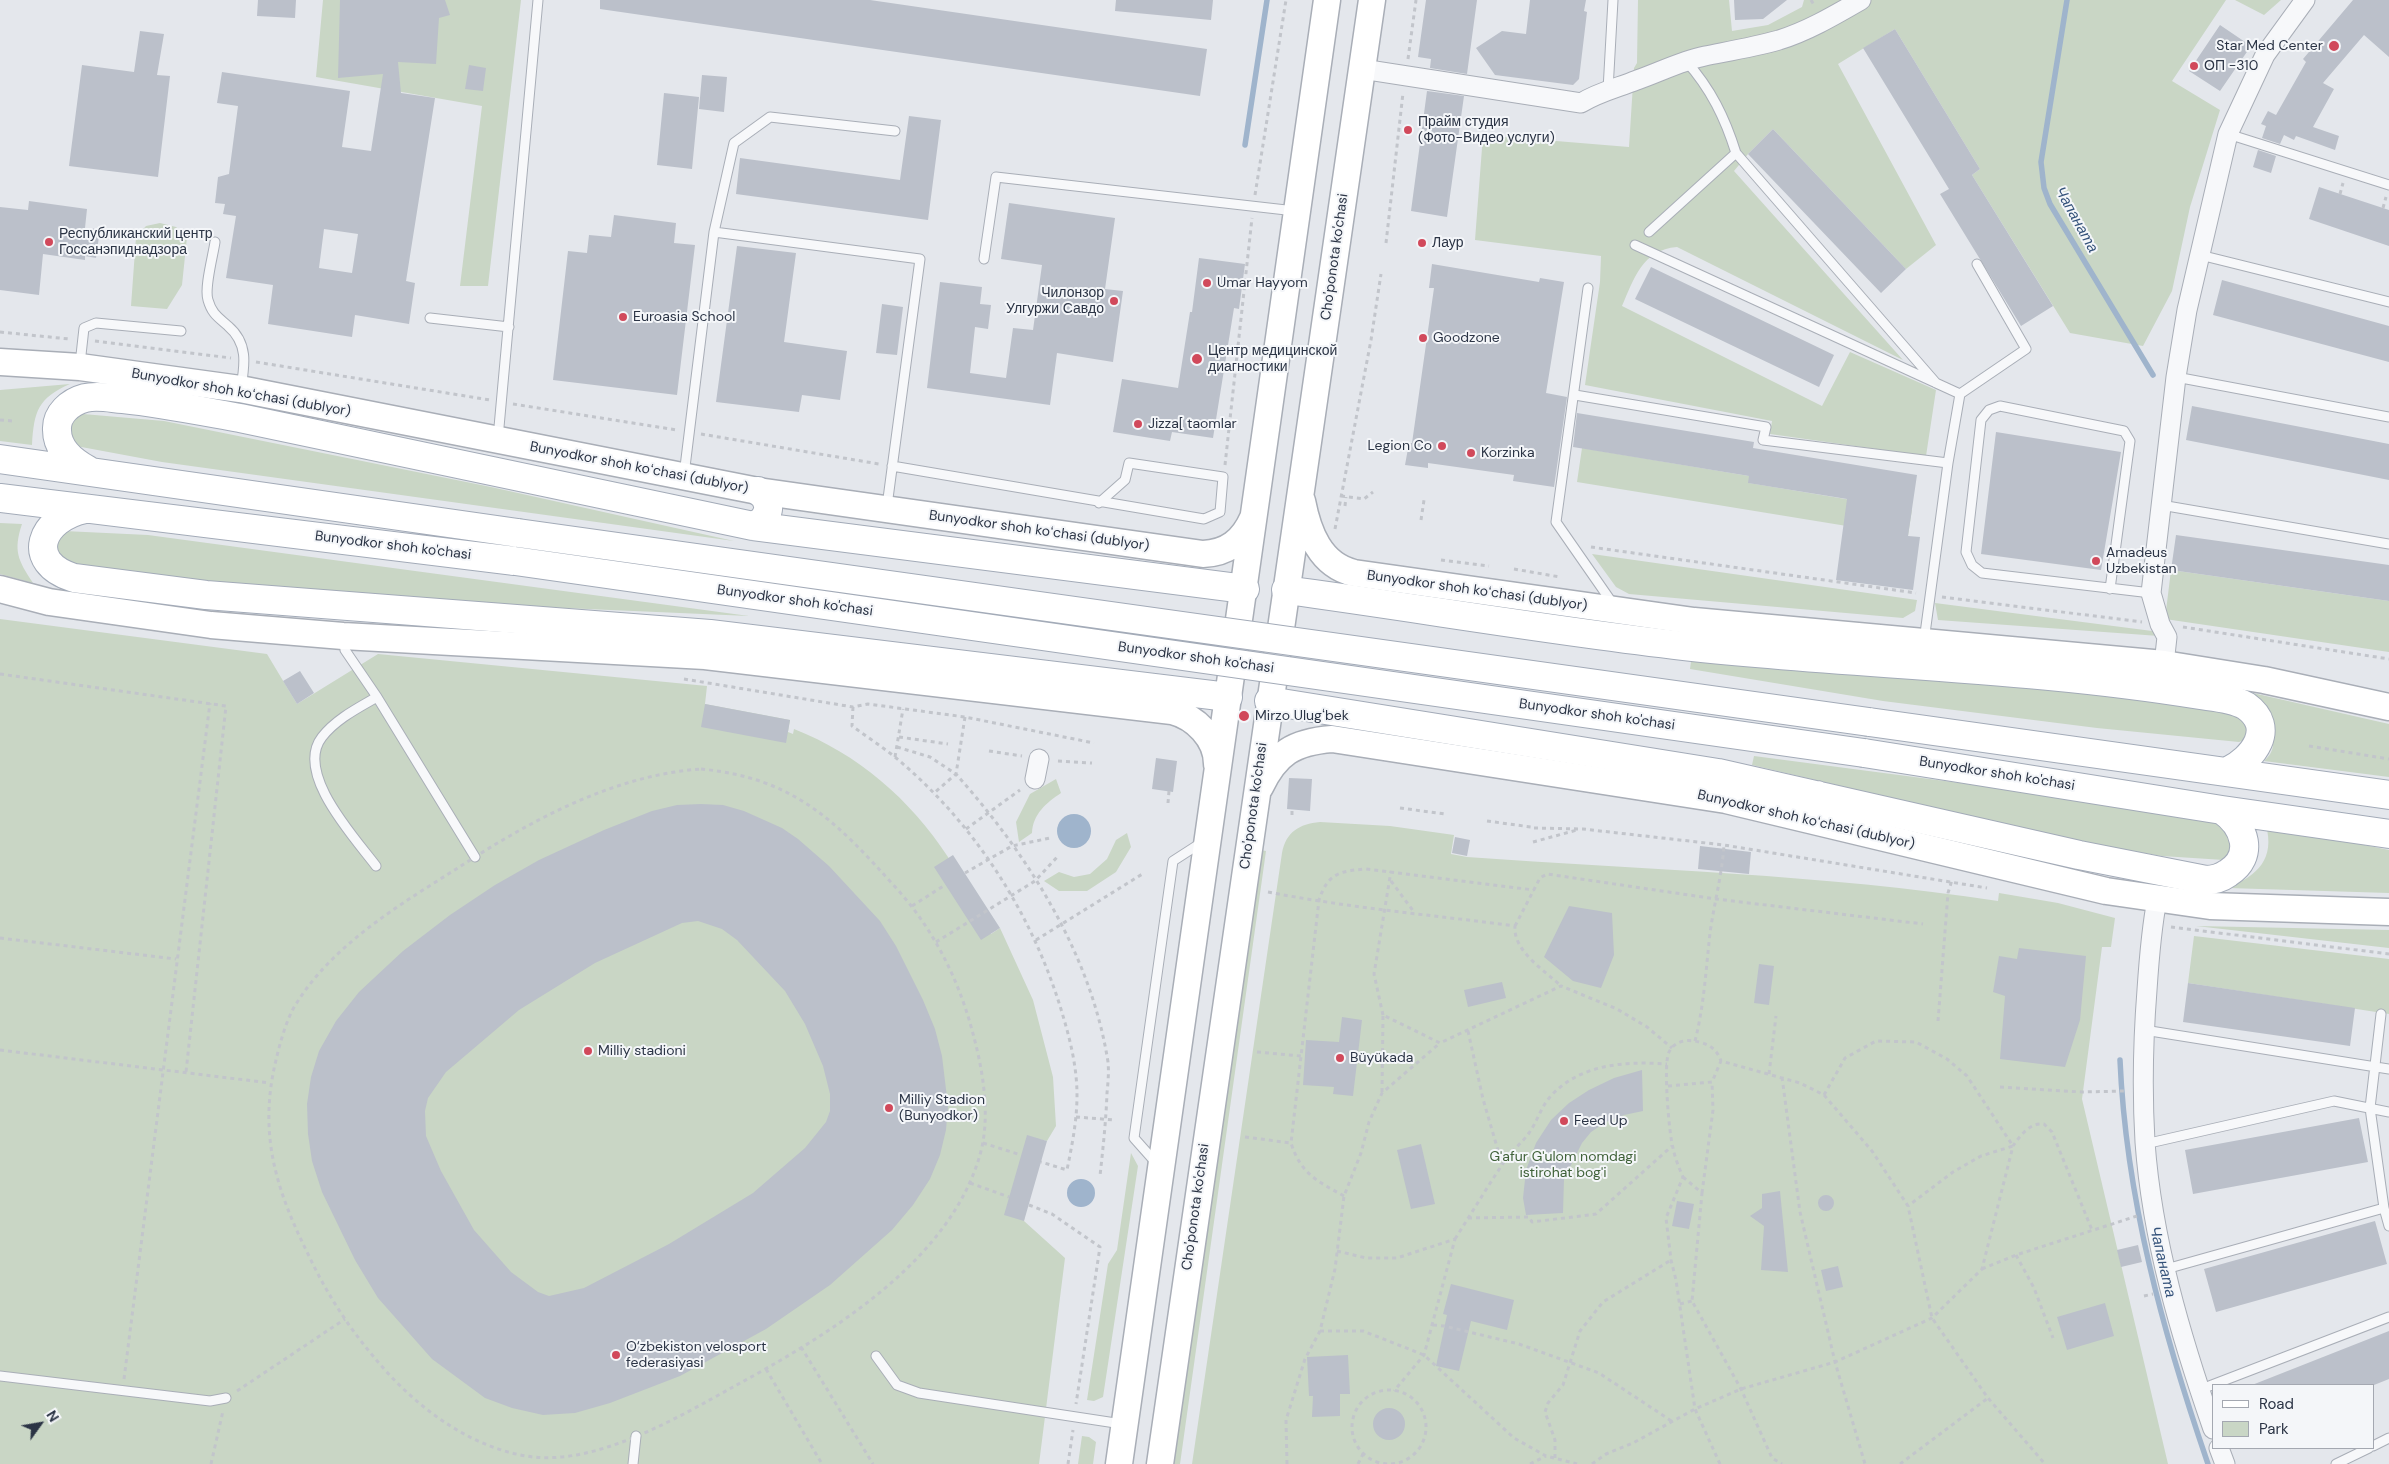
<!DOCTYPE html>
<meta charset="utf-8">
<style>
body{margin:0}
#map{position:relative;width:2389px;height:1464px;overflow:hidden;background:#e4e7ec;font-family:"DM Sans",sans-serif}
canvas{display:block}
.legend{position:absolute;left:2212px;top:1384px;width:162px;height:65px;box-sizing:border-box;background:#f4f6f9;border:1px solid #a4a8b1;margin:0;padding:6px 9px;list-style:none;font-size:15px;color:#2b3445}
.legend li{display:flex;align-items:center;gap:10px;height:25px}
.legend b{width:25px;border:1px solid #a4a8b1}
.north{position:absolute;left:15px;top:1399px;width:50px;height:50px;-webkit-text-stroke:4px #f4f6f9;paint-order:stroke;rotate:58deg;font-size:14px;font-weight:700;line-height:20px;text-align:center;color:#2b3445}
.north::after{content:'';display:block;margin:auto;width:18px;height:22px;background:#2b3445;clip-path:polygon(50% 0,100% 100%,50% 72%,0 100%)}
</style>
<div id="map">
<canvas width="2389" height="1464"></canvas>
<ul class="legend">
<li><b style="height:6px;background:#fff"></b>Road</li>
<li><b style="height:14px;background:#c9d6c5"></b>Park</li>
</ul>
<div class="north">N</div>
</div>
<script>
const g = document.querySelector('canvas').getContext('2d');
g.lineJoin = 'round';
function paint(path, color) { g.fillStyle = color; g.fill(path, 'evenodd'); }
function strokePath(path, color, width, dash) { g.strokeStyle = color; g.lineWidth = width; g.lineCap = dash ? 'butt' : 'round'; g.setLineDash(dash || []); g.stroke(path); }
function label(font, color, halo, rows, align = 'center') {
  g.font = font + ' "DM Sans",sans-serif'; g.lineWidth = 4; g.setLineDash([]); g.textBaseline = 'middle'; g.strokeStyle = halo; g.fillStyle = color; for (const [text, x, y, turn = 0] of rows) {
    g.save(); g.translate(x, y); g.rotate((+turn || 0) * Math.PI / 180); g.textAlign = isNaN(turn) ? turn : align; if (halo) g.strokeText(text, 0, 0); g.fillText(text, 0, 0); g.restore();
  }
}
const green = new Path2D(`
 M323,0H521L488,286H460L482,106L316,77Z
 M1638,0H1729L1732,31L1768,25L1802,7L1804,0H2226L2172,81L2220,110L2190,207L2172,291L2143,346L2070,333L1972,175L1980,169L1895,29L1838,64L1936,245L1906,269L1773,129L1748,154L1734,171L1903,360L1677,247C1642,250 1634,279 1622,306L1822,406L1850,352L1936,390L1926,456L1770,434L1772,421L1585,385L1600,282L1601,256L1475,240L1483,135L1629,147L1634,68L1637,63Z
 M2235,0H2281L2264,15Z
 M160,223L176,227L187,237L182,285L167,309L131,306L136,237L146,226Z
 M70,384C38,398 34,411 32,445L0,441V390Z
 M83,414L164,421L491,487L734,541L162,462L76,446L71,442L67,426L78,415Z
 M1582,448L1749,476V483L1912,510L1908,536L1577,482Z
 M0,523L22,524C13,551 18,560 33,583L0,574Z
 M64,531L148,535L749,616L518,606L269,591L60,563L51,539Z
 M1592,554L1917,600L1915,611L1903,618L1629,594L1616,587Z
 M2171,570L2389,601V652L2165,619Z
 M1935,603L2160,632L2159,636L1938,620Z
 M0,619L267,654L297,704L378,654L707,686L705,704L790,720L788,732L793,734L794,729C858,754 910,799 948,857C963,881 976,908 991,934L1000,928L1033,1000L1053,1077L1056,1126L1047,1141L1033,1138L1024,1221L1065,1258L1039,1464H0Z
 M1692,654L2101,685L2251,717L2245,740L2239,742L2097,728L1883,701L1690,669Z
 M2244,691L2389,724V777L2264,761C2289,741 2257,709 2244,691Z
 M1754,756L2021,791L2232,825L2242,840L2224,860L2162,856L2073,841L1752,765Z
 M1056,779L1061,793C1046,803 1033,814 1032,833L1019,842L1016,822L1030,794Z
 M1320,822L1390,826L1454,835L1451,854L1467,857C1644,870 1823,874 1998,901L1999,893L2058,903L2115,918L2111,947H2102L2082,1099L2168,1464H1192L1282,853C1286,832 1299,824 1320,822Z
 M2266,825L2389,850V893L2228,888C2258,875 2275,859 2266,825Z
 M1127,833L1131,847L1116,872L1087,891H1059L1044,881L1059,872L1074,877L1090,874L1107,859L1116,840Z
 M1260,850L1266,851L1180,1464H1173Z
 M2196,926L2389,930V948Z
 M2194,936L2389,959V1014L2188,983Z
 M1131,1153L1138,1166L1103,1397L1094,1401L1087,1400L1108,1264L1117,1250Z
 M1082,1436L1089,1437L1096,1442L1093,1464H1078Z`);
const water = new Path2D(`
 M1057 831a17 17 0 1 1 34 0a17 17 0 1 1-34 0Z
 M1067 1193a14 14 0 1 1 28 0a14 14 0 1 1-28 0Z`);
const stream = new Path2D(`
 M2067,0L2041,162L2044,188L2050,204L2153,375
 M1245,145L1267,0
 M2120,1060C2126,1199 2163,1333 2208,1464`);
const building = new Path2D(`
 M258,0H296L295,18L257,16Z
 M340,0H445L450,15L439,18L436,64L398,62L401,93L435,98L406,281L415,283L409,324L355,315L352,337L268,324L273,285L226,278L236,216L223,214L225,204L215,203L218,177L229,174L238,106L217,103L222,72L350,91L342,147L371,151L383,74L338,78ZM324,229L358,234L352,273L319,268Z
 M600,0H870L1207,49L1200,96L600,9Z
 M1116,0H1213L1211,20L1115,11Z
 M1426,0H1477L1467,74L1430,68L1431,59L1418,57Z
 M1530,0H1586L1584,11L1587,12L1579,79L1573,85L1495,75L1476,48L1502,31L1526,34Z
 M1734,0H1787L1763,19L1735,20Z
 M2353,0H2389V57L2364,35L2323,83L2334,89L2313,127L2339,136L2335,150L2296,136L2294,140L2284,135L2280,144L2262,138L2266,126L2261,124L2268,111L2276,115L2306,62L2303,59Z
 M2220,25L2251,46L2220,91L2189,71Z
 M1895,29L1980,169L1972,175L2053,306L2021,326L1940,194L1949,189L1863,48Z
 M140,31L164,34L157,75L170,76L158,177L69,166L82,65L134,72Z
 M469,65L486,68L483,91L465,89Z
 M702,75L727,77L724,112L699,109Z
 M1427,91L1464,96L1447,217L1411,211Z
 M664,93L699,97L692,169L657,165Z
 M909,116L941,120L928,220L736,194L740,158L900,180Z
 M1773,129L1906,269L1881,293L1748,154Z
 M2258,150L2276,156L2271,173L2253,167Z
 M2319,187L2389,210V246L2309,219Z
 M29,201L87,209L85,228L100,229L96,258L85,256V260L43,254L39,295L0,290V207L28,210Z
 M1009,203L1115,218L1105,289L1123,291L1113,362L1057,353L1050,405L927,388L940,282L982,287L980,304L991,305L988,329L975,327L970,373L1006,378L1013,328L1033,330L1042,265L1001,259Z
 M614,215L676,223L674,243L695,245L677,395L553,380L568,251L587,253L589,235L611,237Z
 M737,246L796,253L784,342L847,351L840,400L802,395L799,412L716,402Z
 M1199,258L1245,264L1239,309L1234,308L1213,438L1172,432L1170,441L1113,432L1122,379L1178,388L1190,312H1192Z
 M1432,264L1539,282L1540,278L1564,282L1546,393L1567,397L1554,487L1513,481L1514,475L1428,463V468L1405,465L1409,443H1412L1434,288H1429Z
 M1651,267L1834,355L1819,387L1635,299Z
 M2222,280L2389,326V362L2213,315Z
 M882,304L903,307L897,355L876,353Z
 M2192,406L2389,444V480L2186,440Z
 M1577,413L1754,442L1753,448L1917,475L1908,536L1920,537L1913,590L1836,580L1847,499L1748,483L1749,476L1573,447Z
 M1996,432L2121,452L2101,570L1981,554Z
 M2176,535L2389,565V601L2171,570Z
 M300,671L314,693L297,704L283,681Z
 M705,704L790,720L786,743L701,727Z
 M1156,758L1177,761L1173,792L1152,789Z
 M1289,778L1312,779L1310,811L1287,809Z
 M701,804L723,805L744,811L782,828L798,839L829,866L880,921L896,946L923,1000L935,1029L942,1056L948,1106L946,1130L940,1155L930,1179L913,1205L892,1230L830,1285L766,1329L680,1376L610,1403L575,1413L543,1415L512,1408L485,1398L432,1359L378,1298L355,1260L322,1192L312,1161L308,1134L307,1104L311,1077L319,1051L336,1021L359,992L403,951L450,915L495,885L539,860L604,830L652,811L677,805ZM698,921L722,929L737,940L785,991L805,1024L823,1066L830,1094V1111L826,1122L805,1148L753,1193L669,1244L584,1288L549,1296L538,1292L511,1272L474,1230L441,1171L426,1136L425,1111L428,1098L446,1072L519,1010L595,963L682,923Z
 M1455,837L1470,840L1467,856L1452,853Z
 M1700,846L1751,852L1749,874L1698,869Z
 M953,855L1000,928L981,940L934,867Z
 M1569,906L1612,913L1614,955L1601,988L1573,981L1544,957Z
 M2019,948L2086,956L2080,1020L2065,1067L2000,1059L2005,996L1993,992L1999,956L2017,959Z
 M1759,964L1774,966L1769,1005L1754,1003Z
 M1502,982L1506,998L1468,1007L1464,990Z
 M2188,983L2355,1008L2350,1046L2183,1022Z
 M1342,1017L1362,1020L1353,1096L1333,1094L1334,1087L1303,1085L1306,1040L1339,1042Z
 M1642,1070L1643,1111L1624,1115L1606,1122L1591,1132L1582,1143L1564,1179L1563,1213L1526,1215L1523,1198L1526,1170L1536,1143L1551,1120L1569,1103L1589,1090L1614,1078Z
 M2359,1118L2368,1162L2193,1194L2185,1150Z
 M1027,1135L1047,1141L1024,1221L1004,1215Z
 M1421,1144L1435,1204L1411,1209L1397,1150Z
 M1780,1191L1788,1272L1761,1270L1764,1226L1750,1216L1762,1208V1194Z
 M1818 1203a8 8 0 1 1 16 0a8 8 0 1 1-16 0Z
 M1677,1201L1694,1204L1689,1229L1672,1226Z
 M2375,1221L2387,1264L2216,1312L2204,1269Z
 M2138,1245L2142,1262L2121,1267L2117,1250Z
 M1838,1266L1843,1287L1826,1291L1821,1270Z
 M1451,1284L1514,1300L1507,1330L1471,1321L1459,1371L1436,1366L1447,1315L1443,1314Z
 M2105,1303L2114,1336L2067,1350L2057,1317Z
 M2389,1331V1379L2374,1385H2252Z
 M1348,1355L1350,1394H1340V1416L1312,1417L1313,1396H1309L1307,1357Z
 M1373 1424a16 16 0 1 1 32 0a16 16 0 1 1-32 0Z`);
const path = new Path2D(`
 M1811,0L1814,5
 M1408,59L1416,0
 M2340,194L2343,183
 M1255,195L1286,0
 M2383,208L2386,197
 M1386,243L1403,93
 M0,332L69,339
 M95,341L231,358
 M256,362L490,400
 M513,404L677,430
 M0,420L13,421
 M701,434L879,464
 M1225,465L1252,218
 M1341,496L1364,499L1373,492
 M1345,506L1346,497
 M1421,520L1424,500
 M1335,529L1371,340L1381,274
 M1591,547L1916,593
 M1441,560L1489,566
 M1514,569L1560,577
 M1942,597L2142,622
 M2183,627L2389,659
 M0,674L226,706L186,1072
 M684,679L853,707L868,704L965,717L1094,743
 M853,707L852,726C866,736 881,746 895,757C973,822 1030,910 1060,1006C1069,1035 1077,1065 1077,1095C1077,1121 1072,1145 1067,1170L1041,1162
 M965,717L956,774C1028,855 1091,954 1108,1062C1109,1072 1108,1083 1107,1093C1106,1121 1103,1148 1100,1176
 M899,737L948,744
 M2309,746L2389,759
 M897,747L930,757L956,774L933,794
 M989,751L1022,756
 M895,757L903,709
 M1058,761L1092,763
 M701,769C795,778 837,822 897,889C933,929 958,978 972,1030C982,1066 990,1109 982,1147C955,1260 828,1335 733,1387C677,1418 599,1464 533,1457C469,1449 412,1404 373,1356C347,1325 326,1292 309,1256C276,1190 258,1134 276,1060C280,1043 285,1025 293,1009C331,944 403,903 464,864C535,818 616,775 701,769Z
 M1168,803L1169,791
 M1400,808L1445,814
 M1292,815V809
 M1487,821L1531,827
 M1534,828L1583,829L1724,845L1987,888
 M966,829L1020,790
 M1533,842L1577,830
 M965,873L1012,846L1050,838
 M1391,881L1414,912
 M1268,892C1350,908 1433,915 1515,926C1513,951 1544,970 1561,986
 M912,906L945,885
 M1515,926L1540,878L1547,874L1716,899L1923,924
 M2171,927L2389,954
 M0,938L176,959
 M1036,940L1144,873
 M936,942L1035,881L1059,855
 M1383,1015L1374,974L1391,871
 M1938,1021L1948,893L1952,880
 M1468,1031L1483,1099L1502,1164
 M1695,1041C1704,1006 1706,969 1710,933C1714,904 1722,875 1724,845
 M0,1050L270,1083
 M1257,1052L1301,1056
 M1769,1074L1776,1016
 M1782,1077L1800,1212L1835,1362L1865,1464
 M1668,1086L1712,1082L1721,1061L1800,1083L1824,1095L1872,1151L1908,1206L1932,1318L1988,1398L2045,1464
 M2000,1087L2082,1092L2124,1091
 M1382,1092L1383,1015L1440,1043L1561,986L1617,1009L1647,1027L1672,1048
 M1824,1095L1845,1058L1876,1041L1916,1042L1947,1059L1967,1076L2013,1146L1981,1156L1953,1172L1908,1206
 M1076,1117L1115,1120
 M1245,1137L1291,1143
 M983,1143L1021,1155
 M1683,1177L1702,1193L1692,1301L1741,1389L1772,1458L1782,1464
 M970,1183L1009,1197
 M1702,1193L1713,1110L1712,1082
 M1344,1196C1317,1181 1301,1174 1291,1143L1319,900C1328,873 1340,871 1366,869L1534,890
 M1029,1205L1052,1214L1100,1247L1076,1404
 M1468,1218L1529,1217L1532,1222L1596,1214L1672,1146
 M1455,1239C1471,1214 1486,1189 1502,1165C1509,1153 1521,1144 1529,1133C1537,1122 1541,1107 1550,1097C1579,1064 1625,1061 1667,1064
 M1337,1251L1366,1258H1397L1455,1239L1424,1355L1394,1391
 M2016,1255L2034,1288L2053,1338
 M1982,1269L2016,1255L2137,1216
 M2144,1296L2153,1294
 M1680,1304L1692,1301
 M1433,1325L1444,1326L1519,1344L1599,1373L1673,1422
 M1320,1331H1363L1424,1355L1514,1438L1546,1456L1577,1464
 M801,1347L873,1464
 M766,1369L822,1464
 M124,1379L210,703
 M1352 1427a37 37 0 1 1 74 0a37 37 0 1 1-74 0Z
 M237,1391L345,1319
 M1555,1458V1440L1545,1412L1548,1403L1563,1385L1580,1331L1603,1302L1671,1260
 M211,1464L223,1411
 M1068,1464L1073,1430
 M1287,1464L1286,1420L1305,1359L1320,1331L1335,1269L1344,1196L1361,1153L1369,1122L1382,1093L1440,1043
 M1358,1464L1363,1454
 M1530,1464L1546,1456
 M1592,1464L1606,1454L1633,1443L1695,1409L1741,1389L1835,1362L1932,1318L1982,1269L2013,1146C2020,1136 2030,1122 2044,1124L2052,1132L2092,1230
 M1720,1464L1695,1409L1676,1280L1671,1260L1666,1218L1683,1177C1679,1168 1675,1158 1673,1148C1669,1134 1663,1063 1669,1052C1675,1040 1688,1039 1699,1042C1711,1045 1717,1050 1721,1061
 M1900,1464L1988,1398`);
const lane = new Path2D(`
 M1686,61C1711,89 1725,118 1736,153L1936,383L1960,394
 M1608,90L1613,0
 M2228,134L2389,185
 M714,232L920,259L887,506
 M1649,232L1736,153
 M215,242C213,256 204,288 208,300C212,314 218,317 228,326C248,343 245,364 241,387
 M1635,245L1934,382
 M2200,255L2389,302
 M984,259L996,177L1295,211
 M1588,288L1556,522L1613,604
 M430,318L509,327
 M80,364L84,328L96,323L181,331
 M2176,377L2389,417
 M1575,395L1766,427L1763,440L1948,463
 M498,438L538,0
 M892,466L1204,519L1220,512L1223,477L1129,463L1125,480L1099,503
 M684,475L714,232L734,143L770,117L895,131
 M2161,505L2389,544
 M2110,589L2130,441L2124,431L2000,406L1989,410L1981,420L1966,552L1972,565L1982,573L2151,593
 M344,638L345,650L377,697L475,857
 M1924,641L1948,463L1960,394L2026,349L1977,264
 M376,866C355,838 294,773 322,737C336,719 358,708 377,697
 M2381,1014L2370,1108L2384,1208L2389,1226
 M2144,1030L2389,1069
 M2145,1144L2334,1101L2389,1112
 M1158,1165L1134,1138L1173,861L1204,841
 M2166,1269L2384,1208
 M876,1356L897,1385L919,1393L1122,1424
 M0,1376L210,1401L226,1398
 M2199,1390L2389,1317
 M2373,1446L2389,1438
 M633,1464L636,1436
 M2336,1464L2369,1448`);
const street = new Path2D(`
 M1362,69L1581,103C1599,92 1617,88 1637,80C1660,72 1681,61 1705,56C1730,51 1754,47 1779,40C1808,31 1835,15 1861,0
 M2164,664L2167,637L2160,624L2151,593L2176,377L2187,310L2228,134L2265,55L2305,0
 M1035,779L1039,759
 M2157,900C2151,930 2149,960 2147,990C2143,1041 2142,1091 2145,1142C2152,1240 2181,1337 2213,1429
 M2219,1448L2225,1464`);
const secondary = new Path2D(`
 M0,362L80,367L240,389L758,491L1203,554C1227,553 1243,541 1253,518
 M1302,501C1308,532 1320,565 1354,573L1694,621L2164,664L2264,680L2389,707
 M0,589L49,602L211,625L343,636L705,656L1172,711C1195,717 1217,738 1217,764
 M1260,787C1276,753 1294,742 1332,739L1726,800L2106,891L2210,906L2389,912
 M1119,1464L1327,0
 M1160,1464L1372,0`);
const primary = new Path2D(`
 M0,459L518,533
 M88,470C73,462 57,450 57,430C56,414 70,402 85,398C97,395 110,398 123,399C162,403 201,411 240,418L753,526L1245,589
 M0,498L515,561
 M85,509C41,518 23,562 74,578L206,595L710,634L1228,697
 M753,526C770,520 774,501 758,491
 M1286,590C1419,608 1551,631 1684,646C1856,665 2029,667 2200,695C2214,697 2233,698 2246,706C2277,728 2253,759 2228,771
 M1269,701L1718,773L2079,855L2206,880C2215,880 2221,878 2228,873C2255,856 2245,826 2222,810
 M1869,722L2389,795
 M1864,753L2222,810L2389,834
 M1812,819L1817,795`);
const primaryBridge = new Path2D(`
 M518,533L1869,722
 M515,561L1864,753`);
const markers = [
 [2334,46,6,"#d1495b"],
 [2194,66,5,"#d1495b"],
 [1408,130,5,"#d1495b"],
 [49,242,5,"#d1495b"],
 [1422,243,5,"#d1495b"],
 [1207,283,5,"#d1495b"],
 [1114,301,5,"#d1495b"],
 [623,317,5,"#d1495b"],
 [1423,338,5,"#d1495b"],
 [1197,359,6,"#d1495b"],
 [1138,424,5,"#d1495b"],
 [1442,446,5,"#d1495b"],
 [1471,453,5,"#d1495b"],
 [2096,561,5,"#d1495b"],
 [1244,716,6,"#d1495b"],
 [588,1051,5,"#d1495b"],
 [1340,1058,5,"#d1495b"],
 [889,1108,5,"#d1495b"],
 [1564,1121,5,"#d1495b"],
 [616,1355,5,"#d1495b"]
];
const poiNames = [
 ["Star Med Center",2323,46,"right"],
 ["ОП -310",2204,66],
 ["Прайм студия",1418,122],
 ["(Фото-Видео услуги)",1418,138],
 ["Республиканский центр",59,234],
 ["Госсанэпиднадзора",59,250],
 ["Лаур",1432,243],
 ["Umar Hayyom",1217,283],
 ["Чилонзор",1104,293,"right"],
 ["Улгуржи Савдо",1104,309,"right"],
 ["Euroasia School",633,317],
 ["Goodzone",1433,338],
 ["Центр медицинской",1208,351],
 ["диагностики",1208,367],
 ["Jizza[ taomlar",1148,424],
 ["Legion Co",1432,446,"right"],
 ["Korzinka",1481,453],
 ["Amadeus",2106,553],
 ["Uzbekistan",2106,569],
 ["Mirzo Ulugʻbek",1255,716],
 ["Milliy stadioni",598,1051],
 ["Büyükada",1350,1058],
 ["Milliy Stadion",899,1100],
 ["(Bunyodkor)",899,1116],
 ["Feed Up",1574,1121],
 ["O‘zbekiston velosport",626,1347],
 ["federasiyasi",626,1363]
];
const streetNames = [
 ["Cho'ponota ko'chasi",1335,257,-82],
 ["Bunyodkor shoh koʻchasi (dublyor)",241,393,10],
 ["Bunyodkor shoh koʻchasi (dublyor)",639,468,11],
 ["Bunyodkor shoh koʻchasi (dublyor)",1039,531,8],
 ["Bunyodkor shoh ko'chasi",393,546,7],
 ["Bunyodkor shoh koʻchasi (dublyor)",1477,591,8],
 ["Bunyodkor shoh ko'chasi",795,601,8],
 ["Bunyodkor shoh ko'chasi",1196,658,8],
 ["Bunyodkor shoh ko'chasi",1597,715,8],
 ["Bunyodkor shoh ko'chasi",1997,774,9],
 ["Cho'ponota ko'chasi",1254,806,-82],
 ["Bunyodkor shoh koʻchasi (dublyor)",1806,820,13],
 ["Cho'ponota ko'chasi",1196,1207,-82]
];
const parkNames = [
 ["G'afur G'ulom nomdagi",1563,1157],
 ["istirohat bog'i",1563,1173]
];
const waterNames = [
 ["Чапаната",2076,220,61],
 ["Чапаната",2162,1262,77]
];
paint(green, '#c9d6c5');
paint(water, '#9fb4cc');
strokePath(stream, '#9fb4cc', 5.5);
paint(building, '#bbc0ca');
strokePath(lane, '#a9aeb7', 11);
strokePath(street, '#a9aeb7', 21);
strokePath(secondary, '#a9aeb7', 29);
strokePath(primary, '#a3abb8', 30);
strokePath(path, '#c2c5cb', 3, [4, 4]);
strokePath(lane, '#f7f8fa', 9);
strokePath(street, '#f7f8fa', 19);
strokePath(secondary, '#fff', 26);
strokePath(primary, '#fff', 28);
strokePath(primaryBridge, '#a3abb8', 30, []);
strokePath(primaryBridge, '#fff', 28);
for (const [x, y, r, color] of markers) { const dot = new Path2D(); dot.arc(x, y, r, 0, 2 * Math.PI); g.fillStyle = color; g.fill(dot); strokePath(dot, '#f4f6f9', 2); }
label('14px', '#2b3445', '#f4f6f9', poiNames, 'left');
label('14px', '#2b3445', '#f4f6f9', streetNames);
label('14px', '#3f6138', '#f4f6f9', parkNames);
label('italic 15px', '#34527a', '#f4f6f9', waterNames);
</script>
